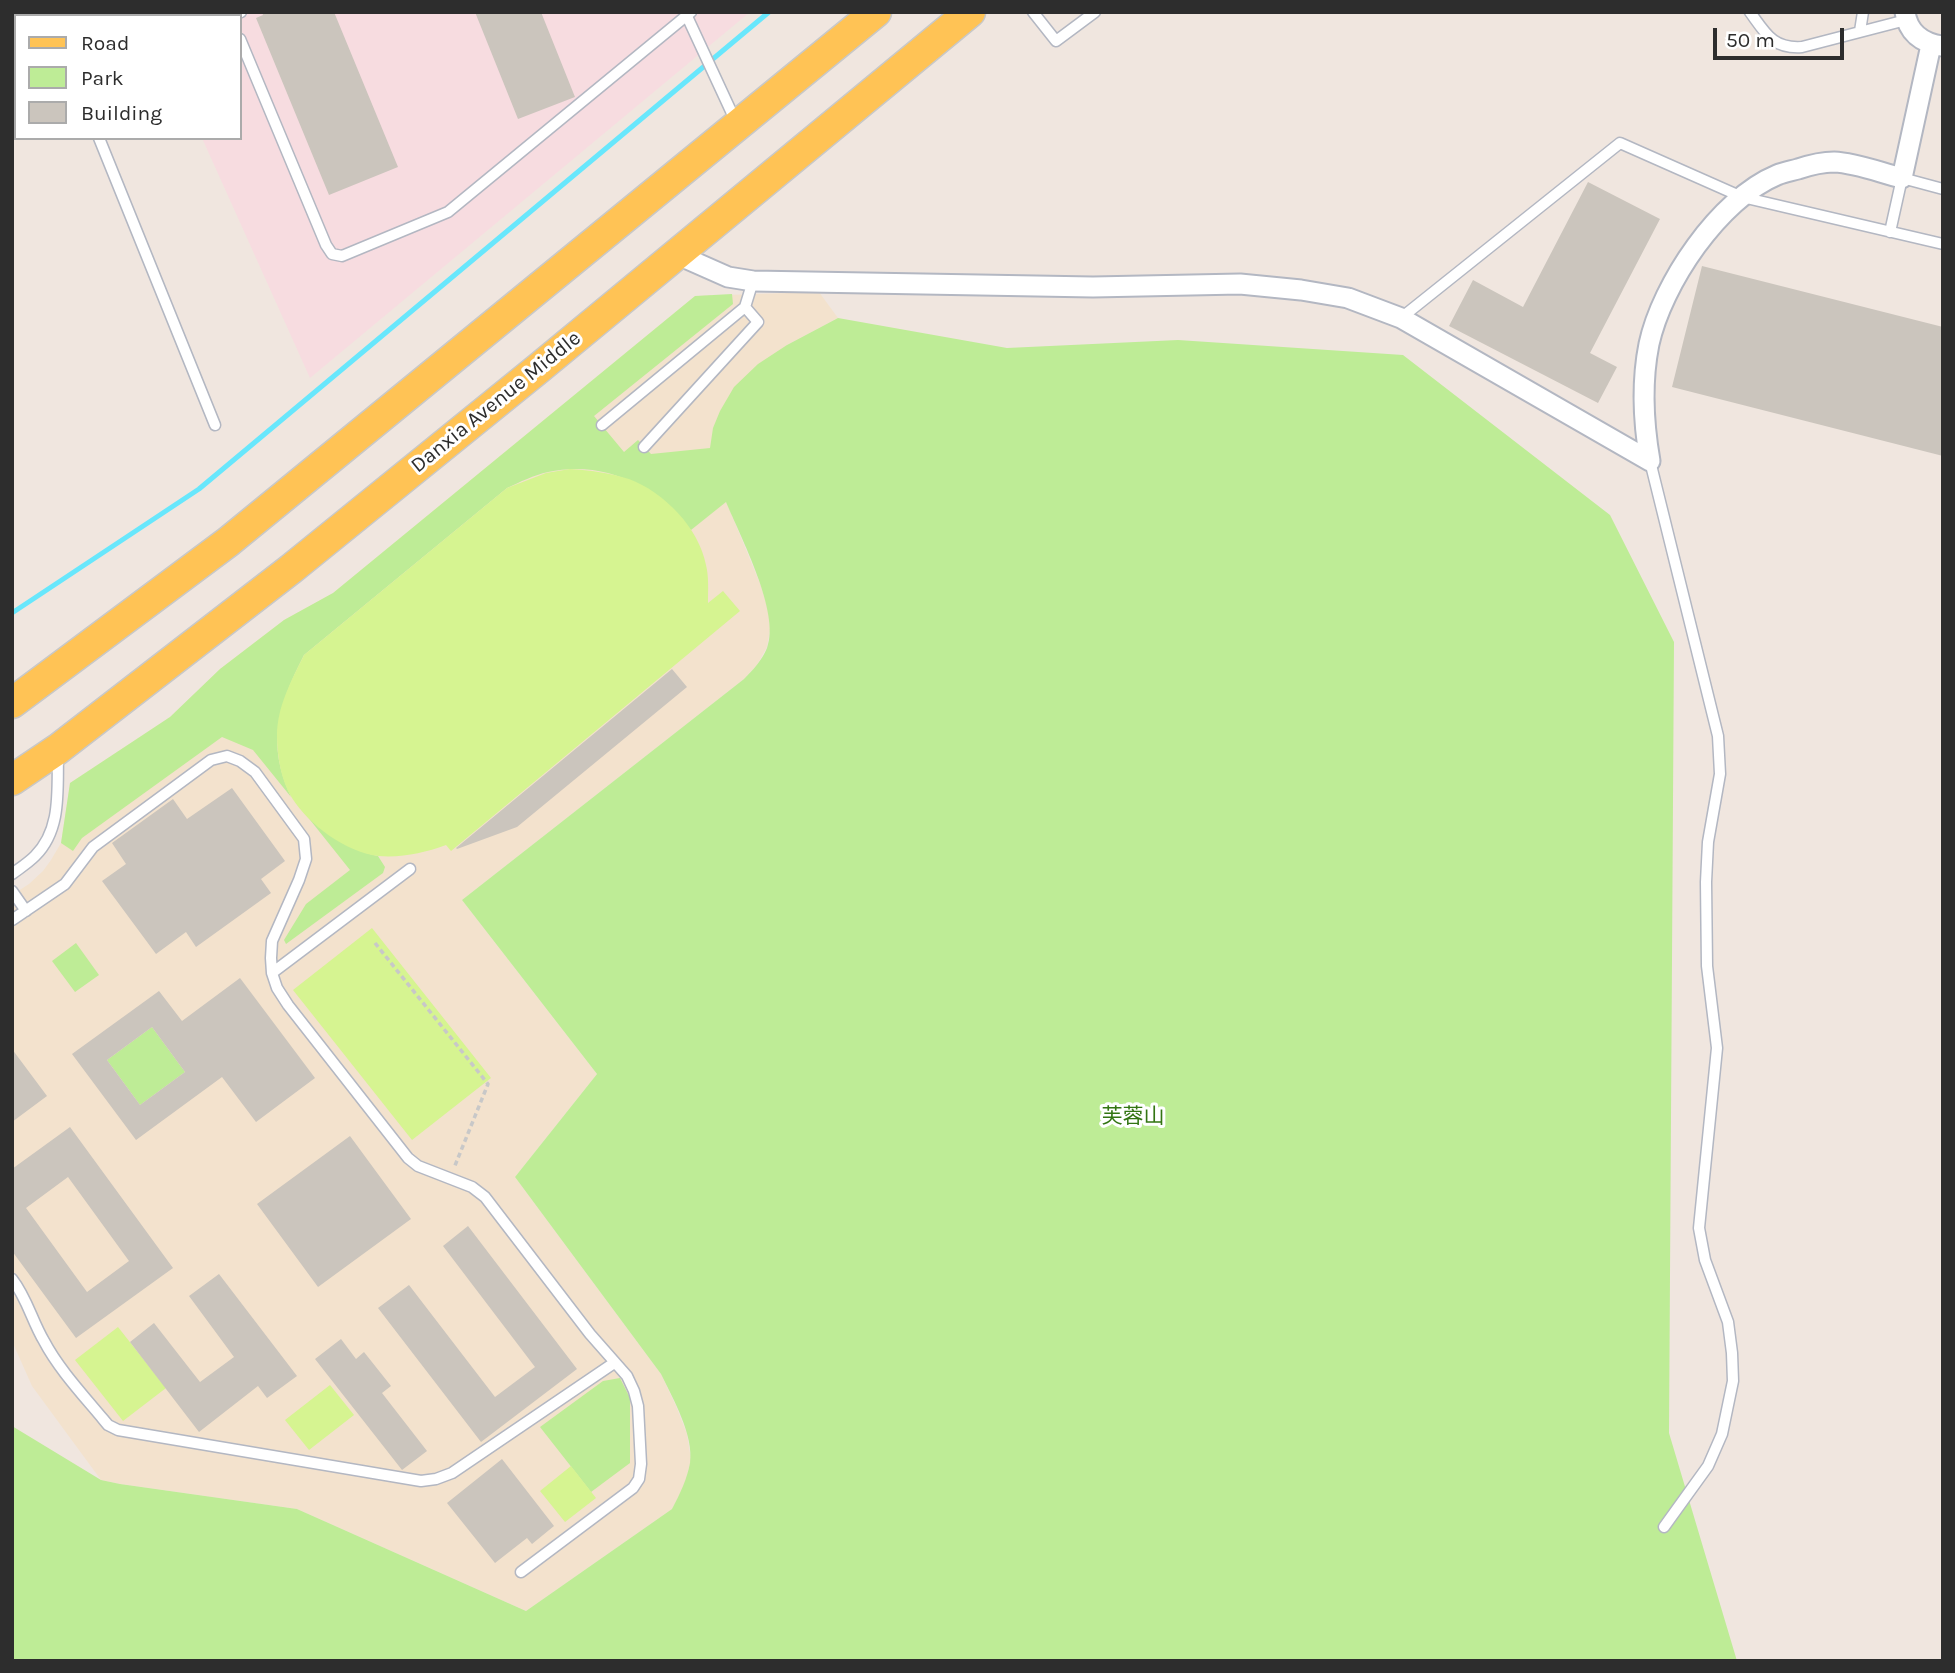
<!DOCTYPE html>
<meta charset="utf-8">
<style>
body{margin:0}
#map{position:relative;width:1955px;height:1673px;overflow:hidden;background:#f0e6df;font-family:Karla,sans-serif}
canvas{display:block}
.frame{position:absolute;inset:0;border:14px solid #2d2d2d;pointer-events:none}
.legend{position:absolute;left:14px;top:14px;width:228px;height:126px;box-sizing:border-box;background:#fff;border:2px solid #ababab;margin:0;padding:9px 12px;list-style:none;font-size:21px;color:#2d2d2d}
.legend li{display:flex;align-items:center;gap:14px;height:35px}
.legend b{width:35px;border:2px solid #ababab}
.scale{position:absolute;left:1713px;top:28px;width:131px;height:32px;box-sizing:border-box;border:4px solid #2d2d2d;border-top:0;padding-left:9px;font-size:21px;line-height:24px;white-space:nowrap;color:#2d2d2d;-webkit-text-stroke:5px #fff;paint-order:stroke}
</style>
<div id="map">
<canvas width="1955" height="1673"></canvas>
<div class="frame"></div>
<ul class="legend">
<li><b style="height:9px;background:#ffc355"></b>Road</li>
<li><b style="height:19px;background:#beec96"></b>Park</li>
<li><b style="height:19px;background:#cbc5bd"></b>Building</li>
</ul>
<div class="scale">50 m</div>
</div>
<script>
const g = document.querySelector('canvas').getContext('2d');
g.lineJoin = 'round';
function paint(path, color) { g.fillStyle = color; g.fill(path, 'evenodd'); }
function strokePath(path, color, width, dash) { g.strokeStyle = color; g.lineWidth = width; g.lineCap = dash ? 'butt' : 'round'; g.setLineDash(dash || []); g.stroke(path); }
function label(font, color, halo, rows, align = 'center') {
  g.font = font + ' Karla,"Noto Sans SC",sans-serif'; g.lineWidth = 6; g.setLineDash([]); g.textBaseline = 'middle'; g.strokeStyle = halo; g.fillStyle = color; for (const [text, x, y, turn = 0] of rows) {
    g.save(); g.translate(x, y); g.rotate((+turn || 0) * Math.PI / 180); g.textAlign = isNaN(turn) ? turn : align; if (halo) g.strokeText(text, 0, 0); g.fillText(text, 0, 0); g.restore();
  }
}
const education = new Path2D(`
 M819,292L838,318L787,345L714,472L761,586L769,612L770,630L767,647L757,665L744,679L462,900L597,1074L515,1177L661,1374L676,1406L687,1434L691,1460L684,1486L672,1509L526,1611L297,1509L120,1484L101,1480L32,1386L12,1341V895L29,884L43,871L51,860L61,843L70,783L170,717L220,669L284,620L333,593L695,296Z`);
const medical = new Path2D(`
 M145,12H750L310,378L202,138H240V16H146Z`);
const green = new Path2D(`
 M732,294L733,304L594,416L624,452L638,440L651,454L710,448L713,428L720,411L734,387L758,364L787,345L838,318L1007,348L1178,340L1403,355L1610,515L1674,642L1669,1433L1737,1661H12V1426L101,1480L120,1484L297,1509L526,1611L672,1509C680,1494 687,1479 690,1463C694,1435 673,1399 661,1374L515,1177L597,1074L462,900L744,679C753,670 762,660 767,648C781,613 740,536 726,502L691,530C656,486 605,460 548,472C534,475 520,482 507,488L304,655C278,706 266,743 291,797L253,750L222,737L82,838L73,851L61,843L70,783L170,717L220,669L284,620L333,593L695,296Z
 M303,811C325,833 348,850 378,856L385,867L383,873L286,944L284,940L306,904L350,870Z
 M76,943L99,975L75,992L52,961Z
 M152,1027L185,1072L140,1105L107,1060Z
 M620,1378L630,1398V1463L591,1492L540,1427L603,1381Z`);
const pitch = new Path2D(`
 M570,469C590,470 610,473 629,479C664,492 699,528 706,565C709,577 708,590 708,603L723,591L740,611L451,851L446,845C424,853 402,858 378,856C346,852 309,825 292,798C281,781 277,755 277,736C277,707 291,681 304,655L507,488L546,473Z
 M372,928L491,1078L412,1140L293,990Z
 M118,1327L166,1388L123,1421L75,1360Z
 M330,1385L354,1415L309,1450L285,1420Z
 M571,1466L596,1498L565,1522L540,1491Z`);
const stream = new Path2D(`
 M12,613L199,489L769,12`);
const building = new Path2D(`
 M262,12H334L398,167L329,195L256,18L263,15Z
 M475,12H541L575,97L518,119Z
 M1588,182L1660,219L1590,353L1617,367L1598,403L1449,326L1473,280L1523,307Z
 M1702,266L1943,327V456L1672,387Z
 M672,669L687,687L517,827L457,849L456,848Z
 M232,788L285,861L261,879L271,893L196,947L186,932L156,954L102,881L126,864L112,843L173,799L187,819Z
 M240,978L315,1078L256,1122L222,1077L136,1140L72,1054L159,991L182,1021ZM152,1027L185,1072L140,1105L107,1060Z
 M12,1049L47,1096L12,1122Z
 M70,1127L173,1268L76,1338L12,1251V1169ZM68,1177L129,1261L87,1292L26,1208Z
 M350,1136L411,1219L318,1287L257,1204Z
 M468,1226L577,1369L481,1442L378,1308L409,1285L495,1397L535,1367L443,1246Z
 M219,1274L297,1376L267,1398L258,1386L199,1432L130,1342L154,1323L200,1382L234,1357L189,1296Z
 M341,1339L356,1359L364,1352L391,1386L382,1393L427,1451L402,1470L315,1359Z
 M502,1459L554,1526L532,1544L527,1538L495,1563L447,1503Z`);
const path = new Path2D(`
 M375,943L488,1084L454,1168`);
const service = new Path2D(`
 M42,12L45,16
 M685,12L736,122
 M1033,12L1056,41L1095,12
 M1750,12C1766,34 1773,49 1802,47L1906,20
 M231,16L241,12
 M1860,31L1863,12
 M240,39L326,245L332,254L342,256L448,212L691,12
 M99,138L215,425
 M1890,232L1902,178L1943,189
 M1401,318L1620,143L1742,197L1943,244
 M602,425L745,307L753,281
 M644,447L758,322L745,307
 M1650,461L1718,736L1720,774L1708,842L1706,882L1707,966L1717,1048L1699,1228L1705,1260L1728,1322L1732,1353L1733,1381L1722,1434L1708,1466L1664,1527
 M12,874C20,868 28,863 35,856C62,829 57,790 58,755
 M12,891L26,911
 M12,920L65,884L93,847L211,760L227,756L240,761L255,772L304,839L306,859L299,880L272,941L271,958L272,973L277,988L288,1005L408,1158L418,1166L472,1187L485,1197L590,1334L627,1376L634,1391L638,1406L641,1464L639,1479L633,1488L521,1572
 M272,973L410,869
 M12,1279C27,1298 32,1321 44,1341C58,1368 83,1395 103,1419L108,1425L118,1430L421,1481L436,1479L452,1473L614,1363`);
const minor = new Path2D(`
 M1905,12C1908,33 1922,43 1942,46
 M676,254L728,277L753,281L1093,287L1240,284L1301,290L1348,298L1401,318L1650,461
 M1650,461C1643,421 1641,384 1649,344C1662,284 1719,199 1777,175C1784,172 1791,171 1798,169C1810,165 1822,162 1834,162C1857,163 1881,173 1902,178L1931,45`);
const primary = new Path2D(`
 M12,703L228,542L876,12
 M12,780L58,749L291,569L539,368L970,12`);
const streetNames = [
 ["Danxia Avenue Middle",496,402,-39]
];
const parkNames = [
 ["芙蓉山",1133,1117]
];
paint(education, '#f3e2cd');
paint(medical, '#f7dce0');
paint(green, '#beec96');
paint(pitch, '#d6f491');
strokePath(stream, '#68e7fc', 5);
paint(building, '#cbc5bd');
strokePath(service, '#b3b7c2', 13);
strokePath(minor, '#b3b7c2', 23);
strokePath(primary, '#c8c8c8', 33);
strokePath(path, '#c8c8c8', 3.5, [5, 3.5]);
strokePath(service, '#fff', 10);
strokePath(minor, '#fff', 19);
strokePath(primary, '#ffc355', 30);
label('21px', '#2d2d2d', '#fff', streetNames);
label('21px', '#337513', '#fff', parkNames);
</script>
